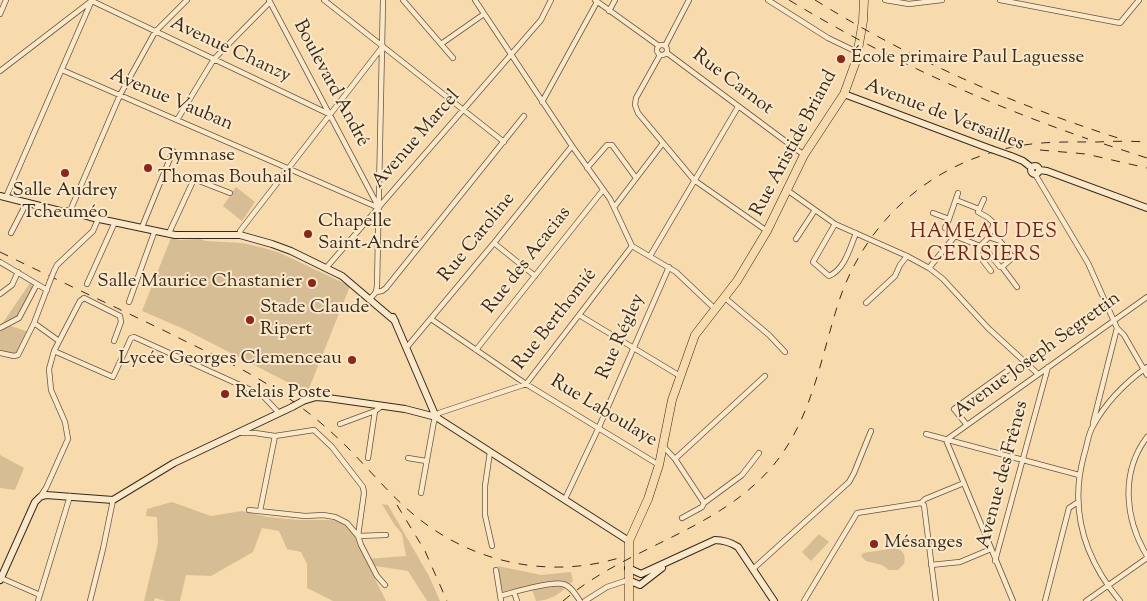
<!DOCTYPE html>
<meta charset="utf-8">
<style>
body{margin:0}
canvas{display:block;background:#f8dbac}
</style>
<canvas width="1147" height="601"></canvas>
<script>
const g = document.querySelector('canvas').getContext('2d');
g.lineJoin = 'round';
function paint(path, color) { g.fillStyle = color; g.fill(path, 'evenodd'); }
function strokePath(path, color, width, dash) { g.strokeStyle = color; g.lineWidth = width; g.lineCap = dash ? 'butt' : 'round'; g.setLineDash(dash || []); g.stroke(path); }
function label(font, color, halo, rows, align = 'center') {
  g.font = font + ' "Sorts Mill Goudy",serif'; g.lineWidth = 4; g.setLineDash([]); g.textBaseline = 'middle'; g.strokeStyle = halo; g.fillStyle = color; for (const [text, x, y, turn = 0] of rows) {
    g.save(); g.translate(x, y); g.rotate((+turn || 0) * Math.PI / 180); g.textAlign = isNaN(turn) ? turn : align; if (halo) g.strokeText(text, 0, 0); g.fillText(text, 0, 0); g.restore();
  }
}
const green = new Path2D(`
 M236,187L255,202L242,221L223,206Z
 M171,238L180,240L200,239L206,241L242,243L264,248L280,253L350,286L308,391L299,393L291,384L184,329L142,311Z
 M30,283L32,284V290L18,317L2,324Z
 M8,325L29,332L16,354L0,350V330Z
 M0,455L24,468L15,490L0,488Z
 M172,502L211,516L242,511L267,517L299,520H334L343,523L355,534L365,559L406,556L402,534L394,524L382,504L388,505L429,576L440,601H427L408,571L375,566L369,567L386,601H333L307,588V564L301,552L287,549L279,531L262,528L253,552L211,576L186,575L180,601H166L155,598L154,601H144L158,543L157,517L146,516L147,509Z
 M819,534L829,542L811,561L802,552Z
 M895,548C904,550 906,556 904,564L898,570H889L882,565L866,561L861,556L863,553Z
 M498,566L541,575L571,572L573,581C562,592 551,601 536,601L531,587L502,594Z`);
const street = new Path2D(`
 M269,0L378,206
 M324,0L504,142
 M403,0L453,58
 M475,0L572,146L610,199L632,246L676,272L715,309
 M595,0L659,46
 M768,0L828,38L857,52
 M885,0L909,4L942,0
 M1000,0L1120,23L1139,0
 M92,1L329,114
 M609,11L615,0
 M0,14L6,0
 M441,44L484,14
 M657 50a5 5 0 1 1 10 0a5 5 0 1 1-10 0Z
 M665,46L689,0
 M667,53L804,155
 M660,55L636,98L635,105L638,113L694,180L767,231
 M62,70L379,208
 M0,71L90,2
 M542,102L597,2
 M177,120L214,59L270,2
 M587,168L607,145H612L636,178
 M1035,174L1088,263L1117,328L1124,335L1147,375
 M787,190L835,224L907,256L929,268L943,279L988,328L1038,374
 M6,197L92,0
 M984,199L978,212L987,217L994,223L989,237
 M956,200L979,209
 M615,206L663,143
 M70,211L120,95L155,32L187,0
 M933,213L949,219L945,228L951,231
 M949,219L958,193
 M835,224L813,262L829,276C845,269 850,248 856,233
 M142,227L173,151
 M11,233L27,202
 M169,233L194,179L230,193
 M950,234L980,246L981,248L977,253L991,271
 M240,235V231L383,46
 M796,239L815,210
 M494,243L535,276
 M980,246L989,237L1000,241L1013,258
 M981,248L988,252L1000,267H1002
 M1016,255L1002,267L1017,287
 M650,256L738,107
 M0,262L47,290
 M326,268L541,20L551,0
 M929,268L955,236
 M54,271L57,265L93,231L99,217
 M87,284L115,222
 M376,292L382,291L386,288L524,116
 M0,294L12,285L18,272
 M724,297L769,335L785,352
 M370,299L376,292L377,286L383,0
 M129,302L155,230
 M866,303L895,276L900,265L907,256
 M579,315L680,376
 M431,319L526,384L659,465
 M34,323L59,341
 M0,328L19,318L37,284
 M407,347L494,243L572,146
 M476,350L603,190
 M54,351L113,377L131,338L134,337L262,395L279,413
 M0,353L14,356L18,355L34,323L50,281
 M1093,423L1117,328
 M340,424L375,411L382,406
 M967,425L954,409L1007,371
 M241,433H255L275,436L314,430L332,447L363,487L364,493L358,536L386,535
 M926,434L1079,475
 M1147,437C1120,473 1125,519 1147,556
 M946,440L1147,297
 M946,440L1013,601
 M663,446L675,459L704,503L702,507L682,518
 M490,452L485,486V515L492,546
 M368,458L375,411
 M408,458L426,461
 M675,459L765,376
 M421,493L434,421L439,413L526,384L632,246
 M40,497L46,488L68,439L65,422L51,390L49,369L54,351L80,301L84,298L120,316L121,322L114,341
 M565,499L599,427L669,267
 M704,503L742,475L759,453
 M921,503L924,505L936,601
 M249,510L305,516L323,515L335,517L347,523L358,536L361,545L377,576L385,585
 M260,511L275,436
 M995,561L1048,367
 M931,565L960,562L991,549
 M753,569L849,482L854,473L871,431
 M496,570L501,601
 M1,578L40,595
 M514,592L517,601
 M500,596C513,592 552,581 563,584C571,586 576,595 580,601
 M38,601L70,496
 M90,601L103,549L113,500
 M585,601L607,587L628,580
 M804,601L857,513L921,503L925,499L964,483
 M1045,601L1069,508L1078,502
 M1086,601L1147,558
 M1120,601C1084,558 1069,510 1084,455C1087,446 1088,434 1093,426C1106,402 1125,383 1147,367`);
const secondary = new Path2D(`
 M844,94L991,149
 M1011,156L1023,161L1032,168
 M1031 170a4 4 0 1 1 8 0a4 4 0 1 1-8 0Z
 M1039,170L1047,171L1147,208
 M0,196L60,211H70L90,217L175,235H240L272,244L291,251L342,276L395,321
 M393,317L436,417
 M303,401L316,397L328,398L405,409L436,417L629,541
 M628,568L641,574L715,540C724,540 730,542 738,547L774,601
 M0,580L35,502L40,497L46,495L113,500L174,463L292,407
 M628,580L640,585L662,568`);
const primary = new Path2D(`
 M629,601V541L648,499L659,465L672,400L695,335L737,281L767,231L804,155L844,94L856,61L863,21L864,0`);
const rail = new Path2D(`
 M789,0C883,57 984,103 1088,139
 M815,0C910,59 1012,104 1118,138
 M1104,144L1147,158
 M1040,150L1086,154L1147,168
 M0,252C55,279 111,305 167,332C200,349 235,364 267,384C296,402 323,423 347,447C369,469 389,494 413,514C471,563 550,580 622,557
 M397,505L425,551L447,601
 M563,601C626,547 715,532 771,468C811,422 820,361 838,304C864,223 929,164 1013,147C1041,141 1070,142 1098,142C1114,141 1131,141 1147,142`);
const streetBridge = new Path2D(`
 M50,281L54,271`);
const secondaryBridge = new Path2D(`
 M991,149L1011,156
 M292,407L303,401`);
const markers = [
 [841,59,5,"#8f2418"],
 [148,168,5,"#8f2418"],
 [65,173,5,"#8f2418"],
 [308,234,5,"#8f2418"],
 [312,283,5,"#8f2418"],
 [250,320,5,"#8f2418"],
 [352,360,5,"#8f2418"],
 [225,394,5,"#8f2418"],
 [874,544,5,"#8f2418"]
];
const streetNames = [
 ["Avenue Chanzy",230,51,25],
 ["Rue Carnot",732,83,37],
 ["Boulevard André",330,84,62],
 ["Avenue Vauban",171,101,23],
 ["Avenue de Versailles",944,116,21],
 ["Avenue Marcel",417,140,-49],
 ["Rue Aristide Briand",795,144,-62],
 ["Rue Caroline",478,238,-51],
 ["Rue des Acacias",528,261,-52],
 ["Rue Berthomié",556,320,-52],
 ["Rue Régley",622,337,-66],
 ["Avenue Joseph Segrettin",1038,356,-36],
 ["Rue Laboulaye",603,412,31],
 ["Avenue des Frênes",1004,475,-75]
];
const poiNames = [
 ["École primaire Paul Laguesse",851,59],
 ["Gymnase",158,157],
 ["Thomas Bouhail",158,179],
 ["Salle Audrey",65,192,"center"],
 ["Tcheuméo",65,214,"center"],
 ["Chapelle",318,223],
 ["Saint-André",318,245],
 ["Salle Maurice Chastanier",302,283,"right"],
 ["Stade Claude",260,309],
 ["Ripert",260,331],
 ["Lycée Georges Clemenceau",342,360,"right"],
 ["Relais Poste",235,394],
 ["Mésanges",884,544]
];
const neighbourhoodNames = [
 ["HAMEAU DES",984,234],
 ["CERISIERS",984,257]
];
paint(green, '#d7bd94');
strokePath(street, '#665642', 6);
strokePath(secondary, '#362a1e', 8);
strokePath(primary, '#362a1e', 9);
strokePath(street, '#fae8c9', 4.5);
strokePath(secondary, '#fae8c9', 6);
strokePath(primary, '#f8dbac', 8);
strokePath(rail, '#362a1e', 1, [9, 9]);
strokePath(streetBridge, '#665642', 6, []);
strokePath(secondaryBridge, '#362a1e', 8, []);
strokePath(streetBridge, '#fae8c9', 4.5);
strokePath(secondaryBridge, '#fae8c9', 6);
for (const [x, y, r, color] of markers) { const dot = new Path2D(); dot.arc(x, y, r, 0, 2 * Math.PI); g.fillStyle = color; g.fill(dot); strokePath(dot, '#fae8c9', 2); }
label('19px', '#362a1e', '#fae8c9', streetNames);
label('19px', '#362a1e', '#fae8c9', poiNames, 'left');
g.letterSpacing = '1px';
label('20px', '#7a1f14', '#fae8c9', neighbourhoodNames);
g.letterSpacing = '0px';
</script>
